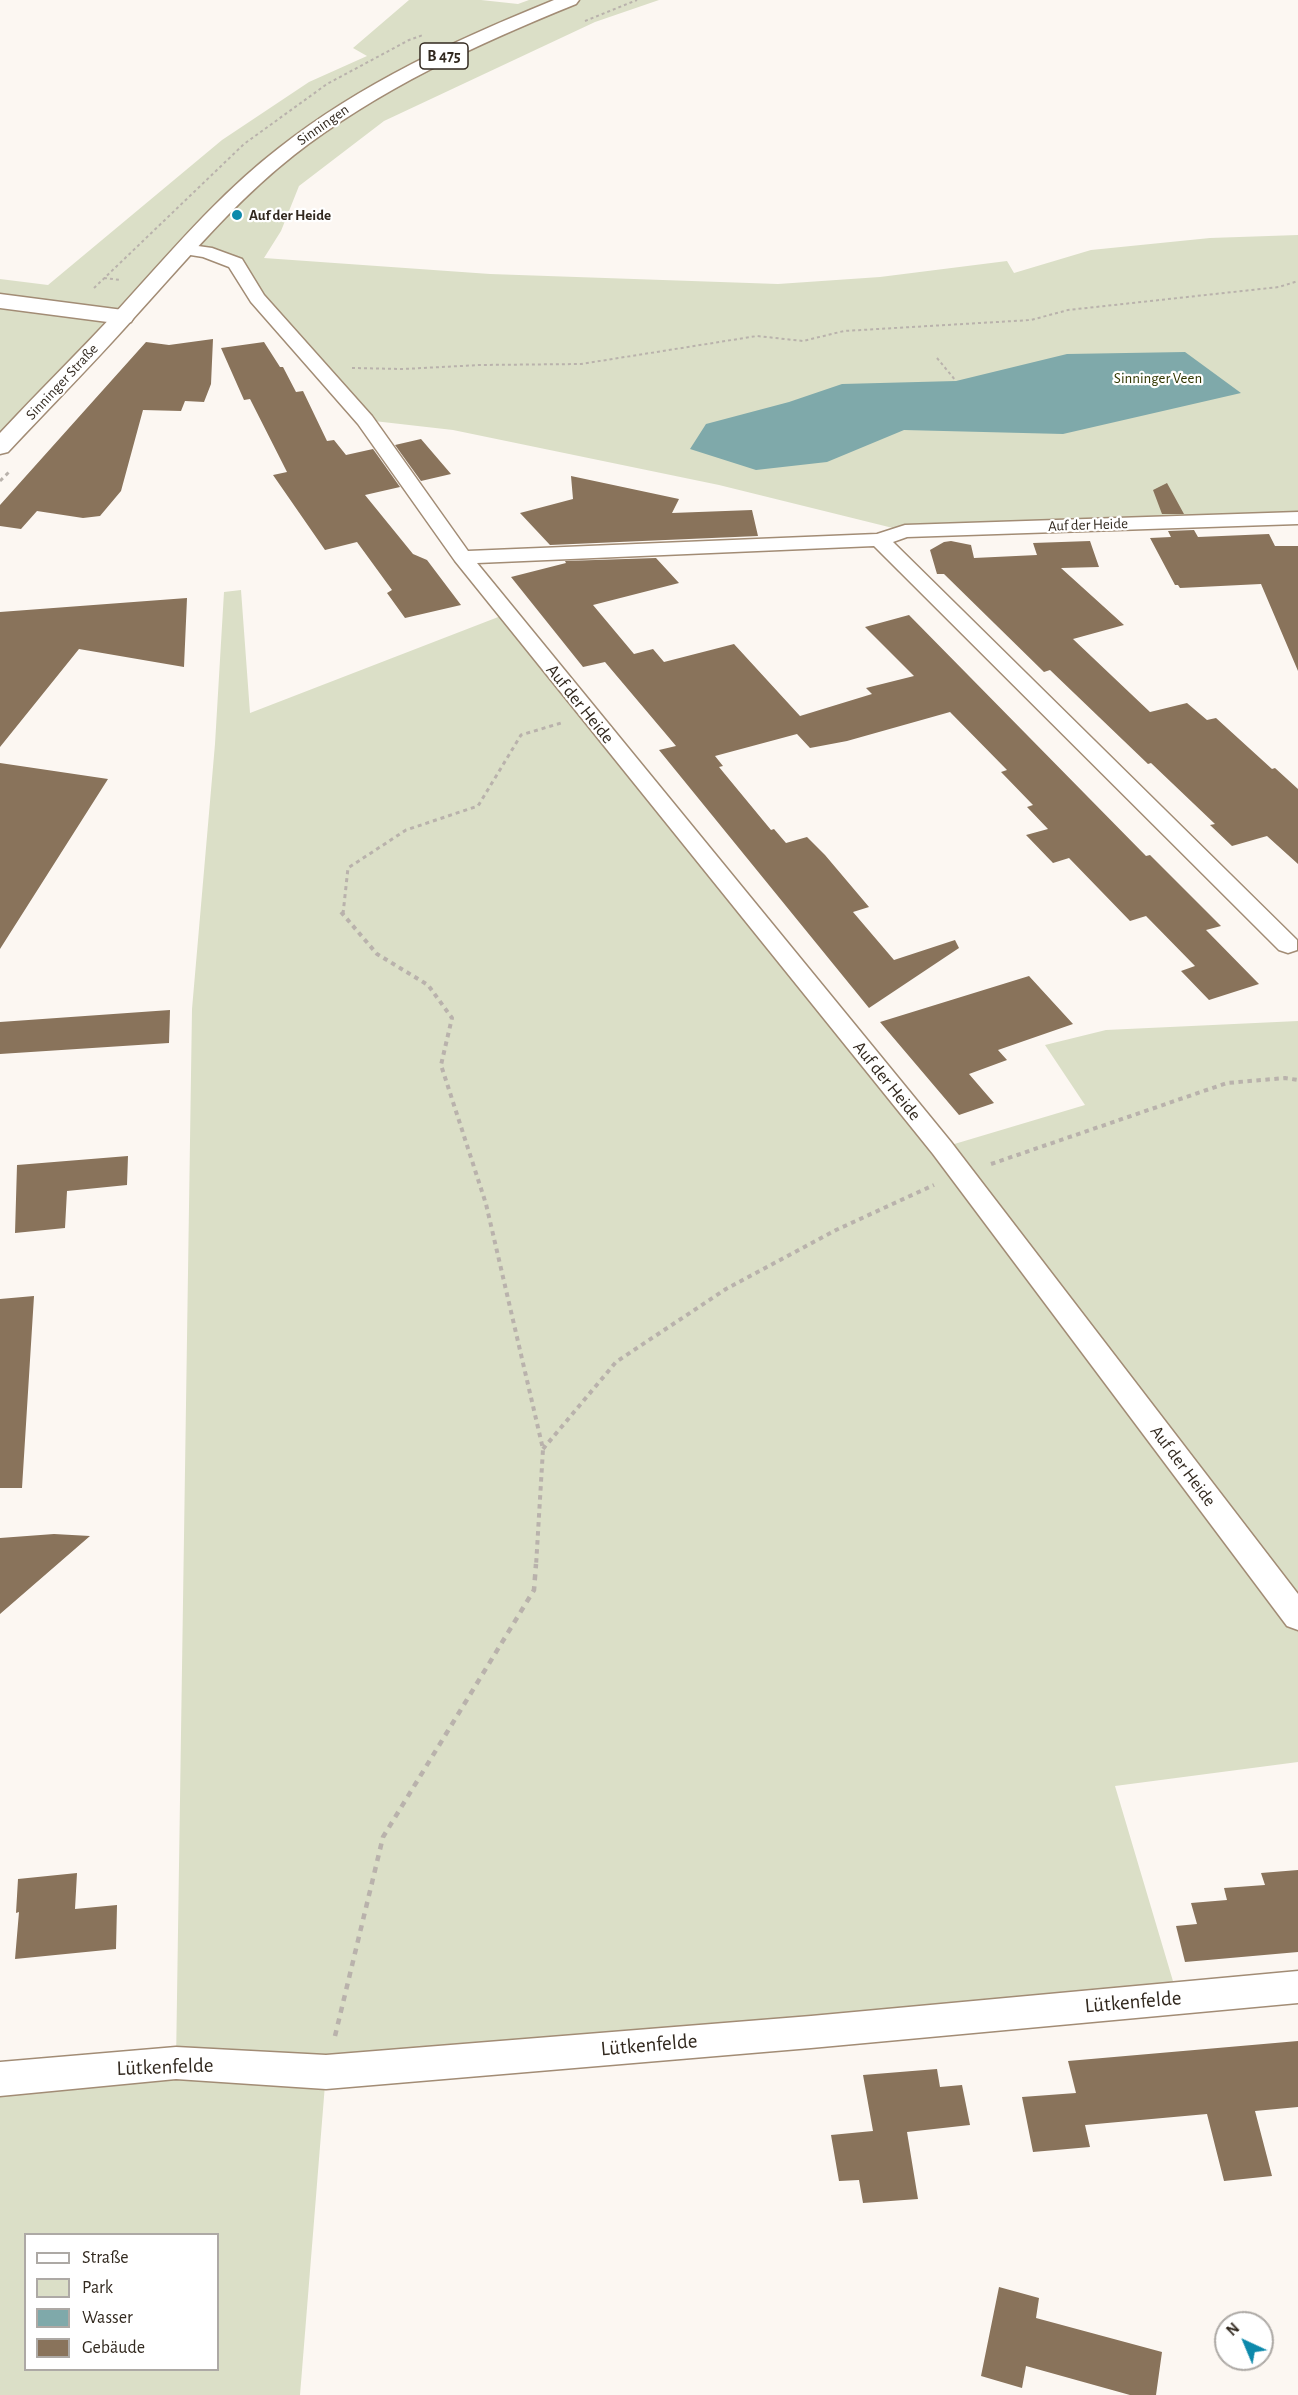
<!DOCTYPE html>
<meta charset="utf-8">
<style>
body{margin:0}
#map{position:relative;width:1298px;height:2395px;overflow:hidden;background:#fcf7f2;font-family:"Alegreya Sans",sans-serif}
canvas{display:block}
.legend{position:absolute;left:24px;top:2233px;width:195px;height:138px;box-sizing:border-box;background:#fff;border:2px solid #ada9a5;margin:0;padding:8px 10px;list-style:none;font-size:18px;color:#32291f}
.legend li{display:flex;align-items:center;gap:12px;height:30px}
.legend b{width:30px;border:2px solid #ada9a5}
.north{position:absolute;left:1214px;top:2311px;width:60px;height:60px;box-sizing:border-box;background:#fff;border:2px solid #ada9a5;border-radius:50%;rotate:316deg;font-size:16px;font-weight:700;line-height:24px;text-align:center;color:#32291f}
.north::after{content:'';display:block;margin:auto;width:21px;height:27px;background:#0d89ab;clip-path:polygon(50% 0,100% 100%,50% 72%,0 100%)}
</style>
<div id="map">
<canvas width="1298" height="2395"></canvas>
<ul class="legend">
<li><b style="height:8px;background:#fff"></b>Straße</li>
<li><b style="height:16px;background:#dbdfc7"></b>Park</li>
<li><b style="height:16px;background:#7fa9aa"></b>Wasser</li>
<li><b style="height:16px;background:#89735b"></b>Gebäude</li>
</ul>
<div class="north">N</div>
</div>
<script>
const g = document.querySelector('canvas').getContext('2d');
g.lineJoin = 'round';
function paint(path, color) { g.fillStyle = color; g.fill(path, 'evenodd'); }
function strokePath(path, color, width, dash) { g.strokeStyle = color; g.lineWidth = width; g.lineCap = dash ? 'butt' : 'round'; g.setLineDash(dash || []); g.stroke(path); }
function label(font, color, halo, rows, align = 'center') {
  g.font = font + ' "Alegreya Sans",sans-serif'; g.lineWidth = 4.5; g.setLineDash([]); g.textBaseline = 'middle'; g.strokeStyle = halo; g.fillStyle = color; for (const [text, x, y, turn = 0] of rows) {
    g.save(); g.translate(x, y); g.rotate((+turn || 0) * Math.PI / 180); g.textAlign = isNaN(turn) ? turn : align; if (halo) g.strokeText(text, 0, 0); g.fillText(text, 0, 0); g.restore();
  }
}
const green = new Path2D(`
 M409,0H481L518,4L529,0H659L595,22L384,121L299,186L281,231L264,258L490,274L778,284L880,277L1007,261L1014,273L1091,250L1210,238L1298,235V518L905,531L719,485L453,430L365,420L236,263L184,249L0,447V279L48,285L222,140L309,82L367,56L353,48Z
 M241,590L250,713L506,614L941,1148L1085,1105L1045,1045L1106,1030L1298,1021V1762L1115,1786L1178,1998L326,2072L300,2395H0V2079L176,2062L192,1009L215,744L224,592ZM26,2234H218V2370H26Z`);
const water = new Path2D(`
 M1185,352L1241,393L1063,434L904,430L827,462L756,470L690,449L706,424L789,402L842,384L956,381L1067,354Z`);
const building = new Path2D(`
 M213,339L211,384L204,402L185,401L181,411L143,410L121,491L100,516L83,518L37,511L21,529L0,526V505L146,342L169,345Z
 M264,342L280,367H283L296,392L303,391L327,441L334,440L346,455L373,449L400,487L365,495L413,554L427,560L461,605L405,618L387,593L392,590L357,542L325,550L273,475L287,472L250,399L244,400L221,348Z
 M421,439L451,474L421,481L395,445Z
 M571,476L679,499L672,513L752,510L758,536L550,545L520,513L573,499Z
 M1167,483L1184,514H1162L1153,490Z
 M1194,530L1198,537L1269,534L1275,546H1298V671L1261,584L1180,588L1178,585H1175L1150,538L1171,537L1168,531Z
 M951,541L971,545L974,558L1037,555L1033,543L1090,541L1099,567L1061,568L1124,625L1073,639L1150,712L1187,703L1207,720L1216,718L1272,769L1275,768L1298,789V864L1267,836L1232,846L1210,825L1215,824L1151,763L1148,764L1050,670L1044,672L944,574H937L930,550L944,542Z
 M656,558L679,583L593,605L634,654L653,649L664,662L734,644L800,716L872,694L866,688L914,676L865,627L909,615L1146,856L1150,855L1221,926L1206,930L1259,984L1209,1000L1181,971L1195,966L1146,916L1130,921L1069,858L1053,863L1026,835L1048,829L1027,807L1033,805L1001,772L1007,770L950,712L847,741L810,748L797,734L715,756L723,766L719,767L771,830L774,829L786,843L807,837L825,855L869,907L853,912L894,960L955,940L959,948L869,1008L659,750L676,746L605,662L583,667L511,577L566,563L565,561Z
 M187,598L184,667L79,649L0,747V612Z
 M0,763L108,779L0,949Z
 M1029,976L1073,1024L998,1050L1007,1060L969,1074L994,1103L959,1115L880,1022Z
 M170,1010L169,1043L0,1054V1022Z
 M128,1156L127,1185L67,1191L65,1228L15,1233L17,1165Z
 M34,1296L22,1488H0V1299Z
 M54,1534L90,1536L0,1614V1538Z
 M1298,1870V1952L1185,1962L1176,1926L1197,1924L1191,1903L1227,1900L1224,1888L1265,1885L1261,1873Z
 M77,1873L75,1909L117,1905L116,1949L15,1959L19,1912L16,1913L18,1879Z
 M1298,2041V2107L1255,2111L1272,2176L1224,2181L1207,2114L1085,2125L1090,2147L1033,2152L1022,2097L1076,2093L1068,2061Z
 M937,2069L940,2087L962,2085L970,2125L907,2132L918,2199L863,2203L859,2180L839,2181L831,2135L873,2131L863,2075Z
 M999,2287L1039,2298L1036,2318L1162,2352L1156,2395H1130L1026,2366L1022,2388L981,2376Z`);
const pathFar3 = new Path2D(`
 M585,21L637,0
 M104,278L120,280
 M94,288L244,144L327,84L409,40L423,35
 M937,358L956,381
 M352,368L403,369L480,365L581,364L757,336L803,341L844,331L1031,320L1068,310L1279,287L1298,281`);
const pathFar2 = new Path2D(`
 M0,481L10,471
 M343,914L348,868L406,830L478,806L521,735L561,723`);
const pathFar1 = new Path2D(`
 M341,912L377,954L428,985L452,1018L441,1065L486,1204L543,1449L536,1566
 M991,1164L1227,1083L1285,1078L1298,1080
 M543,1449L616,1362L726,1289L836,1230L934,1185`);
const path = new Path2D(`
 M335,2036L383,1837L534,1590L536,1564`);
const minor = new Path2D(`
 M184,244L212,248L242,259L264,295L372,416L468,551L877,534L905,525L1298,512V524L907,537L893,542L1297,940V950L1288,953L1279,950L874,546L477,563L951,1142L1298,1594V1630L1287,1626L933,1154L455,561L358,424L251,302L229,267L203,257L178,253L175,249L178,245Z
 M1298,1971V2003L811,2048L326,2089L176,2079L0,2096V2062L176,2047L326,2055L811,2016Z`);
const secondary = new Path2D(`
 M0,294L123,310L131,312L134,317L131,322L123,324L0,308Z`);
const primary = new Path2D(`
 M554,0H579L576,4C477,44 379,89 294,155C233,203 184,263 132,320C92,365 49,408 8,452L0,454V433C38,392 78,353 116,312C168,255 218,195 279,148C361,83 458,39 554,0Z`);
const markers = [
 [237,215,6,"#0d89ab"]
];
const farStreetnames = [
 ["Sinningen",323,125,-35],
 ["Sinninger Straße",62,382,-47],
 ["Auf der Heide",1088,525,-2]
];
const farPoinames = [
 ["Auf der Heide",249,215]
];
const farParknames = [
 ["Sinninger Veen",1158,378]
];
const shields = [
 [444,56,48]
];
const shieldNames = [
 ["B 475",444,56]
];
const streetNames = [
 ["Auf der Heide",580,704,51],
 ["Auf der Heide",887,1081,51],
 ["Auf der Heide",1183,1466,53]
];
const nearStreetnames = [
 ["Lütkenfelde",1133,2002,-5],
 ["Lütkenfelde",649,2045,-5],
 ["Lütkenfelde",165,2067,-2]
];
paint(green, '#dbdfc7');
paint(water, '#7fa9aa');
paint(building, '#89735b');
strokePath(minor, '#a28c75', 3);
strokePath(secondary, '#a28c75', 3);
strokePath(primary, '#a28c75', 3);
strokePath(pathFar3, '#b9b2ac', 2, [3, 3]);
strokePath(pathFar2, '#b9b2ac', 3, [4, 4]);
strokePath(pathFar1, '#b9b2ac', 4, [4.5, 4.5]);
strokePath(path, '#b9b2ac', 4.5, [6, 6]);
paint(minor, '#fff');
paint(secondary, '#fff');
paint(primary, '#fff');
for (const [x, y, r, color] of markers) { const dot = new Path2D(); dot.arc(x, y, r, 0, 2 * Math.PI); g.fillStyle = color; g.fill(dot); strokePath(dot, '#fff', 2); }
label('15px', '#32291f', '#fff', farStreetnames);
label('bold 15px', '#32291f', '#fff', farPoinames, 'left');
label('15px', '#313700', '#fff', farParknames);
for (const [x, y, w] of shields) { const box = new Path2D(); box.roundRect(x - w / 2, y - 13, w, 26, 4.5); g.fillStyle = '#fff'; g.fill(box); strokePath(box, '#32291f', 1.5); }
label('bold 16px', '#32291f', null, shieldNames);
label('18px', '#32291f', '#fff', streetNames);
label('21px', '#32291f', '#fff', nearStreetnames);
</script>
